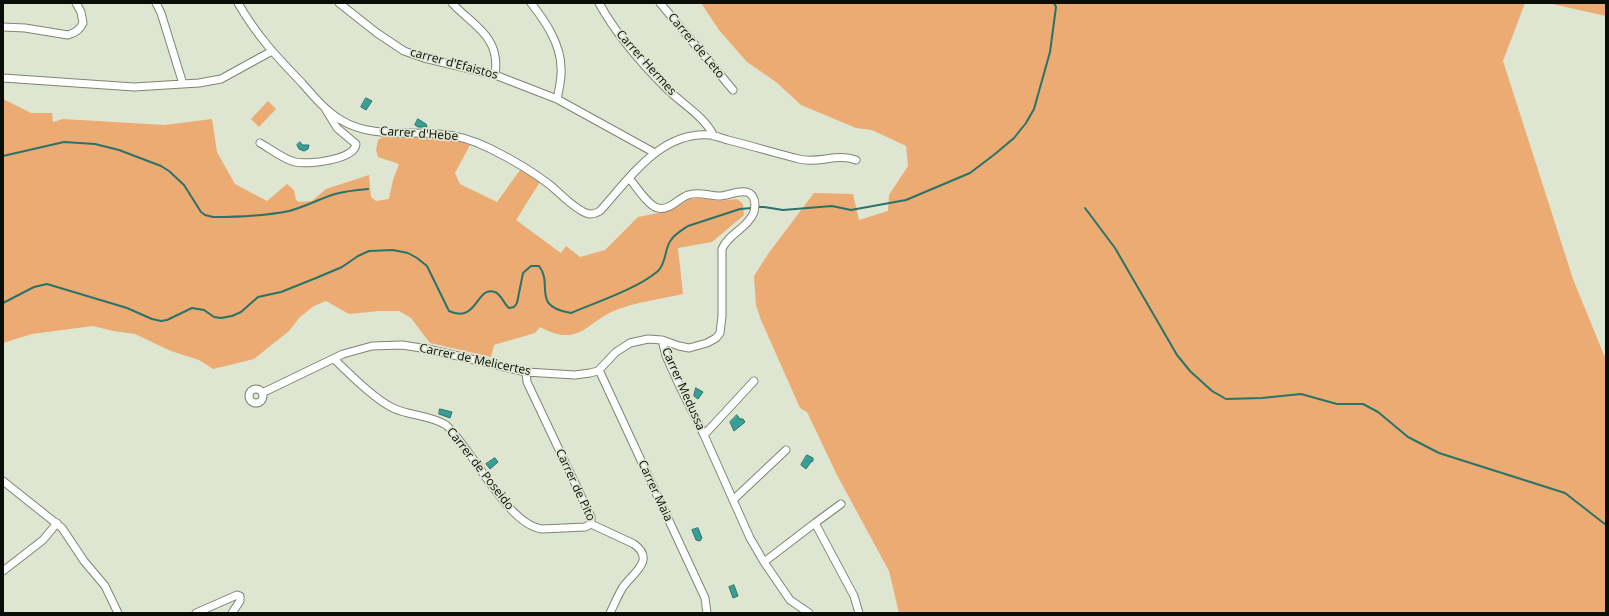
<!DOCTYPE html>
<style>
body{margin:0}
#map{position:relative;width:1609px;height:616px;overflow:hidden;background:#dee6d1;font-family:"Open Sans",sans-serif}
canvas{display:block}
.frame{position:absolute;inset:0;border:4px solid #0b0d07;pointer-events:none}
</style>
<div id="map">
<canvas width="1609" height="616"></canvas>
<div class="frame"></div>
</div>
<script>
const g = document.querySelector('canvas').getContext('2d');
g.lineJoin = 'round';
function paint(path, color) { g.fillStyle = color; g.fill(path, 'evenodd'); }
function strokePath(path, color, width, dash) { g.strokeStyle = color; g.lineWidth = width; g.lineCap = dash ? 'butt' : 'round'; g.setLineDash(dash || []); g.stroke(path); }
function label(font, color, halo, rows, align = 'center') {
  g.font = font + ' "Open Sans",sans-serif'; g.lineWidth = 3.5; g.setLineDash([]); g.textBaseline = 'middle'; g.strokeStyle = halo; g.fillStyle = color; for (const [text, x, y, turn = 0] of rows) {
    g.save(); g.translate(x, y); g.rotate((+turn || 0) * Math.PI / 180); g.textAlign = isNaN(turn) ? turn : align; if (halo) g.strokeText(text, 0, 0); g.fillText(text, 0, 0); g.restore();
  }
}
const green = new Path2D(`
 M701,3H1525L1503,61L1573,279L1606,360V613H899L889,571L837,475L807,412L800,408L761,320L756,305L754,276L768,254L814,193L853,194L859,220L888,211L889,195L908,166L906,146L872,130L856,128L801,105L776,82L747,62L719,30Z
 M1548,3H1606V16Z
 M3,99L31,113H52L53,122L63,119L165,125L212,119L217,152L235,184L267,201L287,184L294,190L296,200L299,202L312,201L326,189L369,175L371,197L376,201L389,199L393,180L399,164L378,157L376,150L378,140L383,137C412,138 442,134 470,145L455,173L460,184L497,202L520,170L540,182L516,220L561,253L566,246L580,257L605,250L638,217L669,211L690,199L699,198L718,201L737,199L743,204L744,215L712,242L678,248L683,294C661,299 637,302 616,310C585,323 579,348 540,327L535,333L494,345L491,357L430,343L411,318L399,311H379L349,314L326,301L314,306L300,317L289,331L254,359L213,369L199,360L171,351L135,334L113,331L93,326L32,334L3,343Z
 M268,101L276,109L259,127L251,119Z`);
const water = new Path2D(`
 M366,98L372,101L366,110L361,107Z
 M418,119L426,124L427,127H418L415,125Z
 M300,142L302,145H309L308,149L304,151L299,149L297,145Z
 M696,388L703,392L698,399L694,396Z
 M440,409L452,412L450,418L439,414Z
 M737,415L740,419H743L745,422L734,431L730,422Z
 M807,455L813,458V461L810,463L806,469L801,465Z
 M495,458L498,462L490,469L486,464Z
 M698,528L702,538L700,541L696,540L692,530Z
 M734,585L738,596L733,598L729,587Z`);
const stream = new Path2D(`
 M3,156L64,142L95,144L119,150L161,166L169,171L184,185L201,212L205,215L213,217C238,217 264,216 289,211C305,207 319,199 335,194C346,191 356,190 368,189
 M757,207H764L783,210L832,206L851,210L906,200L970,173L995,154L1014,138L1026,123L1034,109L1050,52L1056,7L1054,3
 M1085,208L1115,248L1177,355L1190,371L1212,391L1226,399L1262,398L1301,394L1337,404H1363L1378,412L1408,437L1439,453L1565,493L1606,525
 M3,303L34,287L47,284L127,308L152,319L161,321L167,320L192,308L204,310L214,317L221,318L232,316L241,312L258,297L281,292L316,278L342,267L358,256L369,251L393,250L408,253L417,258L427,266L449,311C478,324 476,285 495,292C501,294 504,304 509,308L514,307L517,303L523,273L531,266H539C554,285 530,306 571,313C597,302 637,289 658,271C667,262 664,249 671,240C675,234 682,230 688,226L740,209L752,208`);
const minor = new Path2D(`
 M156,3L161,13L183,84
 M238,3C257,36 276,56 302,83C314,97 326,111 341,120C370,138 407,131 439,134C457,135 475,141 491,149C511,159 532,171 550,185C561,194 573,208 586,213C591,215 595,214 600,211C629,179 661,130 711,135C717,136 723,139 728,140C752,146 775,153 799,159C818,164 837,153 856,160
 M339,3L377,33L404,51L424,58L495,75L557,99L655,153
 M452,3C473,26 501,36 495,75
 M531,3C545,21 561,44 561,68C562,78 559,89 557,99
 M599,3C616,34 641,63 666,88C682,104 703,115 714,136
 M660,3L733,90
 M3,27L25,28L68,35C75,33 80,30 83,23L81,12L76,3
 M3,78L134,87L199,83L221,79L272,51
 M260,143C271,149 283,159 295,162C307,165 355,160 356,144L337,128L326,110
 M629,178C636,186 648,206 658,208C669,211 679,198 688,195C698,191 709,196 719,196C729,196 747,186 753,197C756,202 755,207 754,212C748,228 728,234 722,249V316L720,333L716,338L707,343L689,348L679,346L662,340L666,356L680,387L704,435L750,538L764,562L790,600L809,613
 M334,359C350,374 374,399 393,408C410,416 430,415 446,425C472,448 507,525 542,529L585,527L591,524
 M599,370L705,598L707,613
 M526,372L527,382L591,517V524
 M249 396a7 7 0 1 1 14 0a7 7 0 1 1-14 0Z
 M262,393L343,354L372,346L402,345L428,349L526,372L575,375L590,373L598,371L616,352L630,343L648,339L662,340
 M704,435L754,381
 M3,481L62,528L84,561L105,586L118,613
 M733,500L786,450
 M815,523L841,504
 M591,524L634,544C656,560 633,573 623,587C618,595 614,605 610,613
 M764,562L815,523L854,596L859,613
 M3,571L43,540L57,523
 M196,613L237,595L240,596V601L232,613`);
const streetNames = [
 ["Carrer de Leto",696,46,50],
 ["Carrer Hermes",646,63,48],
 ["carrer d'Efaistos",454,64,15],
 ["Carrer d'Hebe",419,134,4],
 ["Carrer de Melicertes",475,360,12],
 ["Carrer Medussa",683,389,66],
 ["Carrer de Poseido",480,469,52],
 ["Carrer de Pito",575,485,65],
 ["Carrer Maia",655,491,65]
];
paint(green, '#ebab72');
paint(water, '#379f95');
strokePath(water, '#2a736a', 1);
strokePath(stream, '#2a736a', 2);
strokePath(minor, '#7e8572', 9);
strokePath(minor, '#fff', 7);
label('12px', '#0b0d07', '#dee6d1', streetNames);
</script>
